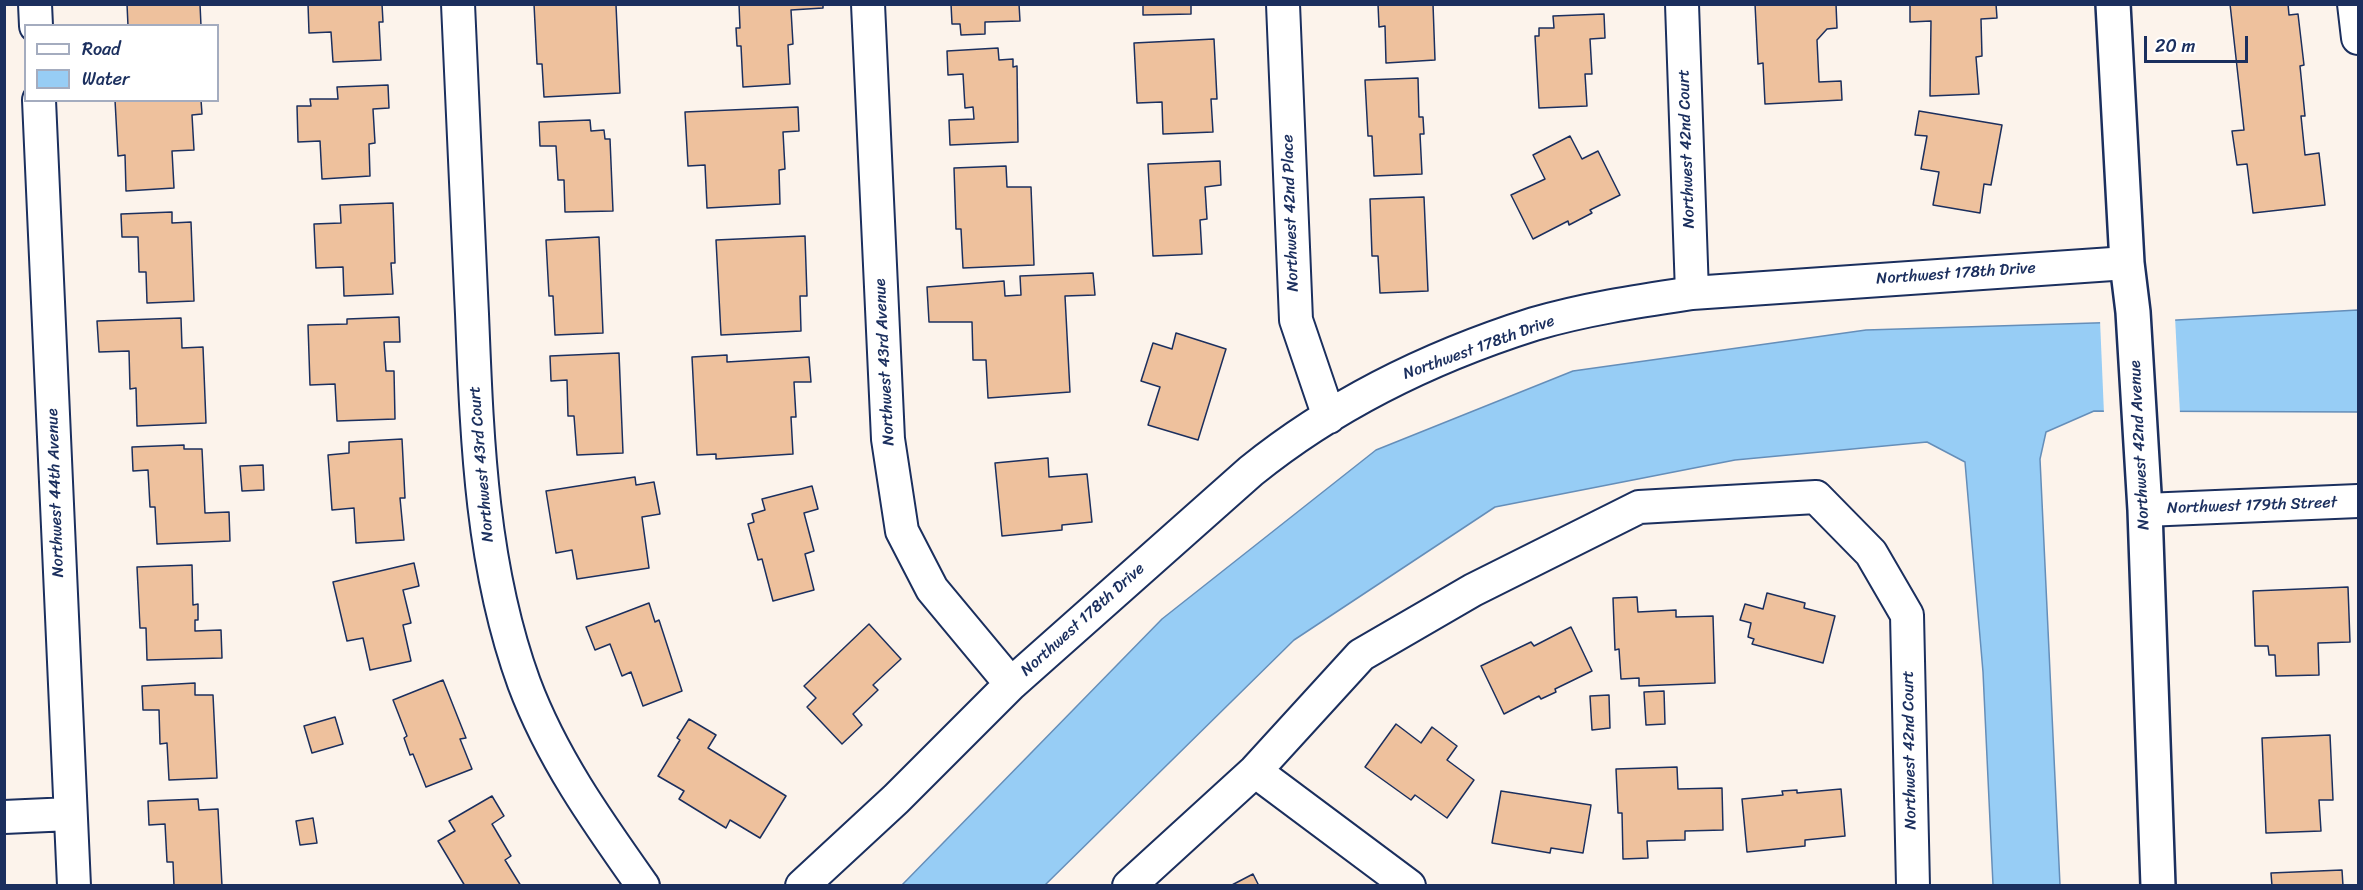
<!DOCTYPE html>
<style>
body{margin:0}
#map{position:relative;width:2363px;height:890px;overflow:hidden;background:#fcf3eb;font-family:Sriracha,sans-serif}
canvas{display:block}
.frame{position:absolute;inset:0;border:6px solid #1b2f5e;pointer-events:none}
.legend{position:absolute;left:24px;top:24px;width:195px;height:78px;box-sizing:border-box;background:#fff;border:2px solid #a4acbf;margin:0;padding:8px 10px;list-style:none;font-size:18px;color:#1b2f5e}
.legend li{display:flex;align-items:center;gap:12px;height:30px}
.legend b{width:30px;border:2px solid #a4acbf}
.scale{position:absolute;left:2144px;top:36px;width:104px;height:27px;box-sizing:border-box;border:3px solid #1b2f5e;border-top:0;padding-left:8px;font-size:18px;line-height:21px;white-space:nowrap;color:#1b2f5e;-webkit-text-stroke:4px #fff;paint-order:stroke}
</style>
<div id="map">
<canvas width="2363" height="890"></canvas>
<div class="frame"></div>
<ul class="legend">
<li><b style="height:8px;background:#fff"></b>Road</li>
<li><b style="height:16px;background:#97cdf5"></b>Water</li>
</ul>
<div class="scale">20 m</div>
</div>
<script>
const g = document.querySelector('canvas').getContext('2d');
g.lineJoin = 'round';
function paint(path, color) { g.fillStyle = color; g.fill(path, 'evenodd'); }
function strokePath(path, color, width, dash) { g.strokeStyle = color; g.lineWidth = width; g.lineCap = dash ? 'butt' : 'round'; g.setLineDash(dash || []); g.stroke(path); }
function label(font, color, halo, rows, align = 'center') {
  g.font = font + ' Sriracha,sans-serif'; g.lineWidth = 4.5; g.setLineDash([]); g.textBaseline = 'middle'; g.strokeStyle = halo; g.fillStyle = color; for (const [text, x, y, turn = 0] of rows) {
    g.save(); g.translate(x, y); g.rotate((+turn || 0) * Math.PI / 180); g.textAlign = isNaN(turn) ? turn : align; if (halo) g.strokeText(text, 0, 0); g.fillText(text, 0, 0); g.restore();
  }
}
const water = new Path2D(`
 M2358,310V412L2094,411L2046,432L2040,459L2060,885H1993L1983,672L1965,462L1927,442L1735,460L1495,507L1294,640L1045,885L901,886L1162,619L1376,450L1573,371L1866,330L2159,321Z`);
const pier = new Path2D(`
 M2175,317L2180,414H2104L2100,320Z`);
const building = new Path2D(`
 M127,4H200L201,26H128Z
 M308,4H382L383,22H379L381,60L333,62L331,32L309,33Z
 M534,4L616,5L620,93L544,97L542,64H537Z
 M739,4H823V8L791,10L793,44L788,45L790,84L743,87L741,46H737L736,28H740Z
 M951,4H1019L1020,21L985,22V34L961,35L960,24H952Z
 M1143,4H1191V14L1143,15Z
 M1378,4H1433L1435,60L1386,63L1385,26L1379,27Z
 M1755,4H1836L1837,28L1827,29L1817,40L1819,82L1841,81L1842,100L1765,104L1763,63L1758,64Z
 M1910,4H1996L1997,18L1981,19L1982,56L1976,57L1979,94L1930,96L1931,21L1910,22Z
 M2230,4H2288L2289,15L2298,14L2304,65L2300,66L2305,116H2301L2305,155L2319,153L2325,205L2253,213L2247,164L2237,165L2232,131L2244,130Z
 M1604,14L1605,38L1590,39L1592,74H1585L1587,106L1539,108L1535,36H1539V28H1554L1553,16Z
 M1214,39L1217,99H1211L1213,132L1163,134L1162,102L1137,103L1134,43Z
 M998,48L999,60L1013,59V67L1017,66L1018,142L950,145L949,120L974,119L973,107L965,108L963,74L948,75L947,51Z
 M1418,78L1419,117H1423L1424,134H1420L1422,174L1374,176L1372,136H1368L1365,80Z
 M388,85L389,108L373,109L375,143L369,144L370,176L322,179L320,141L298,142L297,106H311L310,99H338L337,87Z
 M115,100H201L202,114L192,115L194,150L172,151L174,188L126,191L125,155L118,156Z
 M798,107L799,131L783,132L785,169L779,170L780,204L707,208L705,165L688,166L685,112Z
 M1919,111L2002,125L1991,185L1984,184L1980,213L1933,205L1939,172L1921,169L1927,136L1915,135Z
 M590,120L591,131L604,130L605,139H610L613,211L565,212L564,180H558L556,146H540L539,122Z
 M1570,136L1582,159L1598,151L1620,195L1590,210L1592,213L1569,225L1568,221L1533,239L1511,195L1545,179L1533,155Z
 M1220,161L1221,185L1205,187L1207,219L1200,220L1202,254L1153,256L1148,164Z
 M1006,166L1007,187H1031L1034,265L963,268L961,229H956L954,168Z
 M1424,197L1428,291L1380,293L1378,256H1372L1370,199Z
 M393,203L395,263H391L393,294L344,296L343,267L316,268L314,224L341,223L340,205Z
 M172,212V223L191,222L194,301L147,303L146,272H139L138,237H122L121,214Z
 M805,236L807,296H800L801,331L721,335L716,240Z
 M599,237L603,333L555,335L553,296H549L546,240Z
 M1093,273L1095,295L1065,296L1070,392L988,398L986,360H973L972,322H929L927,287L1004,281L1005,296L1021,295L1020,276Z
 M399,317L400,342H384L386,371H394L395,419L337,421L335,384L310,385L308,325L347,324V319Z
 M181,318L182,348L203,347L206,423L137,426L136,388L130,389L129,351L99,352L97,321Z
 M1176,333L1226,349L1198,440L1148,425L1160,387L1141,381L1153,343L1172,349Z
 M619,353L623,453L577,455L574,416H568L567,380L551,381L550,356Z
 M727,355V362L809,357L811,382H794L796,417H791L793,454L716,459V454L697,455L692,357Z
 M402,439L405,498H400L404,540L356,543L354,508L332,510L328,455L349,453V442Z
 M184,445V449H202L205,513L229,512L230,541L157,544L155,507H150L148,470L133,471L132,447Z
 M1048,458L1049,477L1087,474L1092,522L1062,525V530L1002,536L995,463Z
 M263,465L264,490L242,491L240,466Z
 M635,477L636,485L654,482L660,514L642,517L649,568L577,579L572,550L556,553L546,491Z
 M812,486L818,509L804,513L814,551L805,554L814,590L773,601L762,559L758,560L748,524L754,522L752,514L765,510L762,499Z
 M414,563L419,586L403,590L411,623L403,625L411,661L370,670L363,638L347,641L333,582Z
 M192,565L193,605L198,604V620H195V631L221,630L222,658L147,660L146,628H140L137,567Z
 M2348,587L2350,642L2318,643L2319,675L2276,676L2275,655H2269L2268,646H2255L2253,591Z
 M1767,593L1805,603L1804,608L1835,616L1823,663L1752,644L1754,639L1748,637L1751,623L1740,620L1745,604L1763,609Z
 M1637,597L1638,612L1676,610V617L1713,616L1715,683L1639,686V678L1621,679L1619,649L1615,650L1613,598Z
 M649,603L655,622L659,620L682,691L643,706L631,672L622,676L610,644L595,650L586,627Z
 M869,624L901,659L873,685L878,690L853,714L862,725L842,744L807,707L816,698L804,686Z
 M1571,627L1592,671L1555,689L1556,692L1541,699L1539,696L1504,714L1481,666L1531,642L1534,646Z
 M443,680L466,738L460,739L472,769L426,787L413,754L410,755L404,738L407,736L393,700Z
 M195,683V695H213L217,778L169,780L167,743L160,744L159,710H143L142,686Z
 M1664,691L1665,724L1646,725L1644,692Z
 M1609,695L1610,728L1592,730L1590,696Z
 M335,717L343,744L312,753L304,726Z
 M689,719L716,735L708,748L786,796L760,838L730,820L726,828L679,799L684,791L658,776L680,740L677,738Z
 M1396,724L1421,743L1432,727L1457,746L1447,760L1474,780L1447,818L1415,795L1411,800L1365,767Z
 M2330,735L2333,800H2319L2321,831L2266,833L2262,738Z
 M1677,767L1678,789L1722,788L1723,830L1685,831V840L1647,841L1648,858L1623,859L1622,813H1618L1616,769Z
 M1841,789L1845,836L1805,840V846L1747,852L1742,799L1783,795L1782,791L1797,790V793Z
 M1501,791L1591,805L1583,853L1551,848L1550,853L1492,843Z
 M492,796L504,816L492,824L511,856L505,860L521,886H465L438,841L455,831L449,821Z
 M198,799L199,810L218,809L222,886H174L173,862H167L165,824L149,825L148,801Z
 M313,818L317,843L300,845L296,821Z
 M2342,870L2343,886H2272L2271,873Z
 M1253,874L1259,886H1230Z`);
const minor = new Path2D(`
 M35,4L36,26
 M458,4C463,108 467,211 472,314C477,438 481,565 524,683C552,758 597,821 643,886
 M868,4L888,439L902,531L932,589L1011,684
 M1283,4L1296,320L1329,417
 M1682,4L1692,293
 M2354,4L2358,38
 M39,100L74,886
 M2145,510L2358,501
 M1255,771L1409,886
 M4,817L70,814
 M802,886L896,799L1011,684L1251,471C1334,404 1433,356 1534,324C1585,309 1639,301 1692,293L2127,263
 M1129,886L1255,771L1361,655L1473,590L1639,507L1816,497L1871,553L1907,615L1913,886`);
const tertiary = new Path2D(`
 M2113,4L2127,263L2133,312L2145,510L2158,886`);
const streetNames = [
 ["Northwest 42nd Court",1687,149,-92],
 ["Northwest 42nd Place",1291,213,-92],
 ["Northwest 178th Drive",1956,274,-4],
 ["Northwest 178th Drive",1479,348,-20],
 ["Northwest 43rd Avenue",885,362,-93],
 ["Northwest 42nd Avenue",2140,445,-93],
 ["Northwest 43rd Court",482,464,-95],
 ["Northwest 44th Avenue",56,493,-92],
 ["Northwest 179th Street",2252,506,-2],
 ["Northwest 178th Drive",1083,620,-42],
 ["Northwest 42nd Court",1910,750,-91]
];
paint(water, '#97cdf5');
strokePath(water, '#658eb9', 1.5);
paint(pier, '#fcf3eb');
paint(building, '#eec19d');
strokePath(building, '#1b2f5e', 1.5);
strokePath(minor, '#1b2f5e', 36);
strokePath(tertiary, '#1b2f5e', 38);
strokePath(minor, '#fff', 32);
strokePath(tertiary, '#fff', 33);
label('16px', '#1b2f5e', '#fff', streetNames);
</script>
